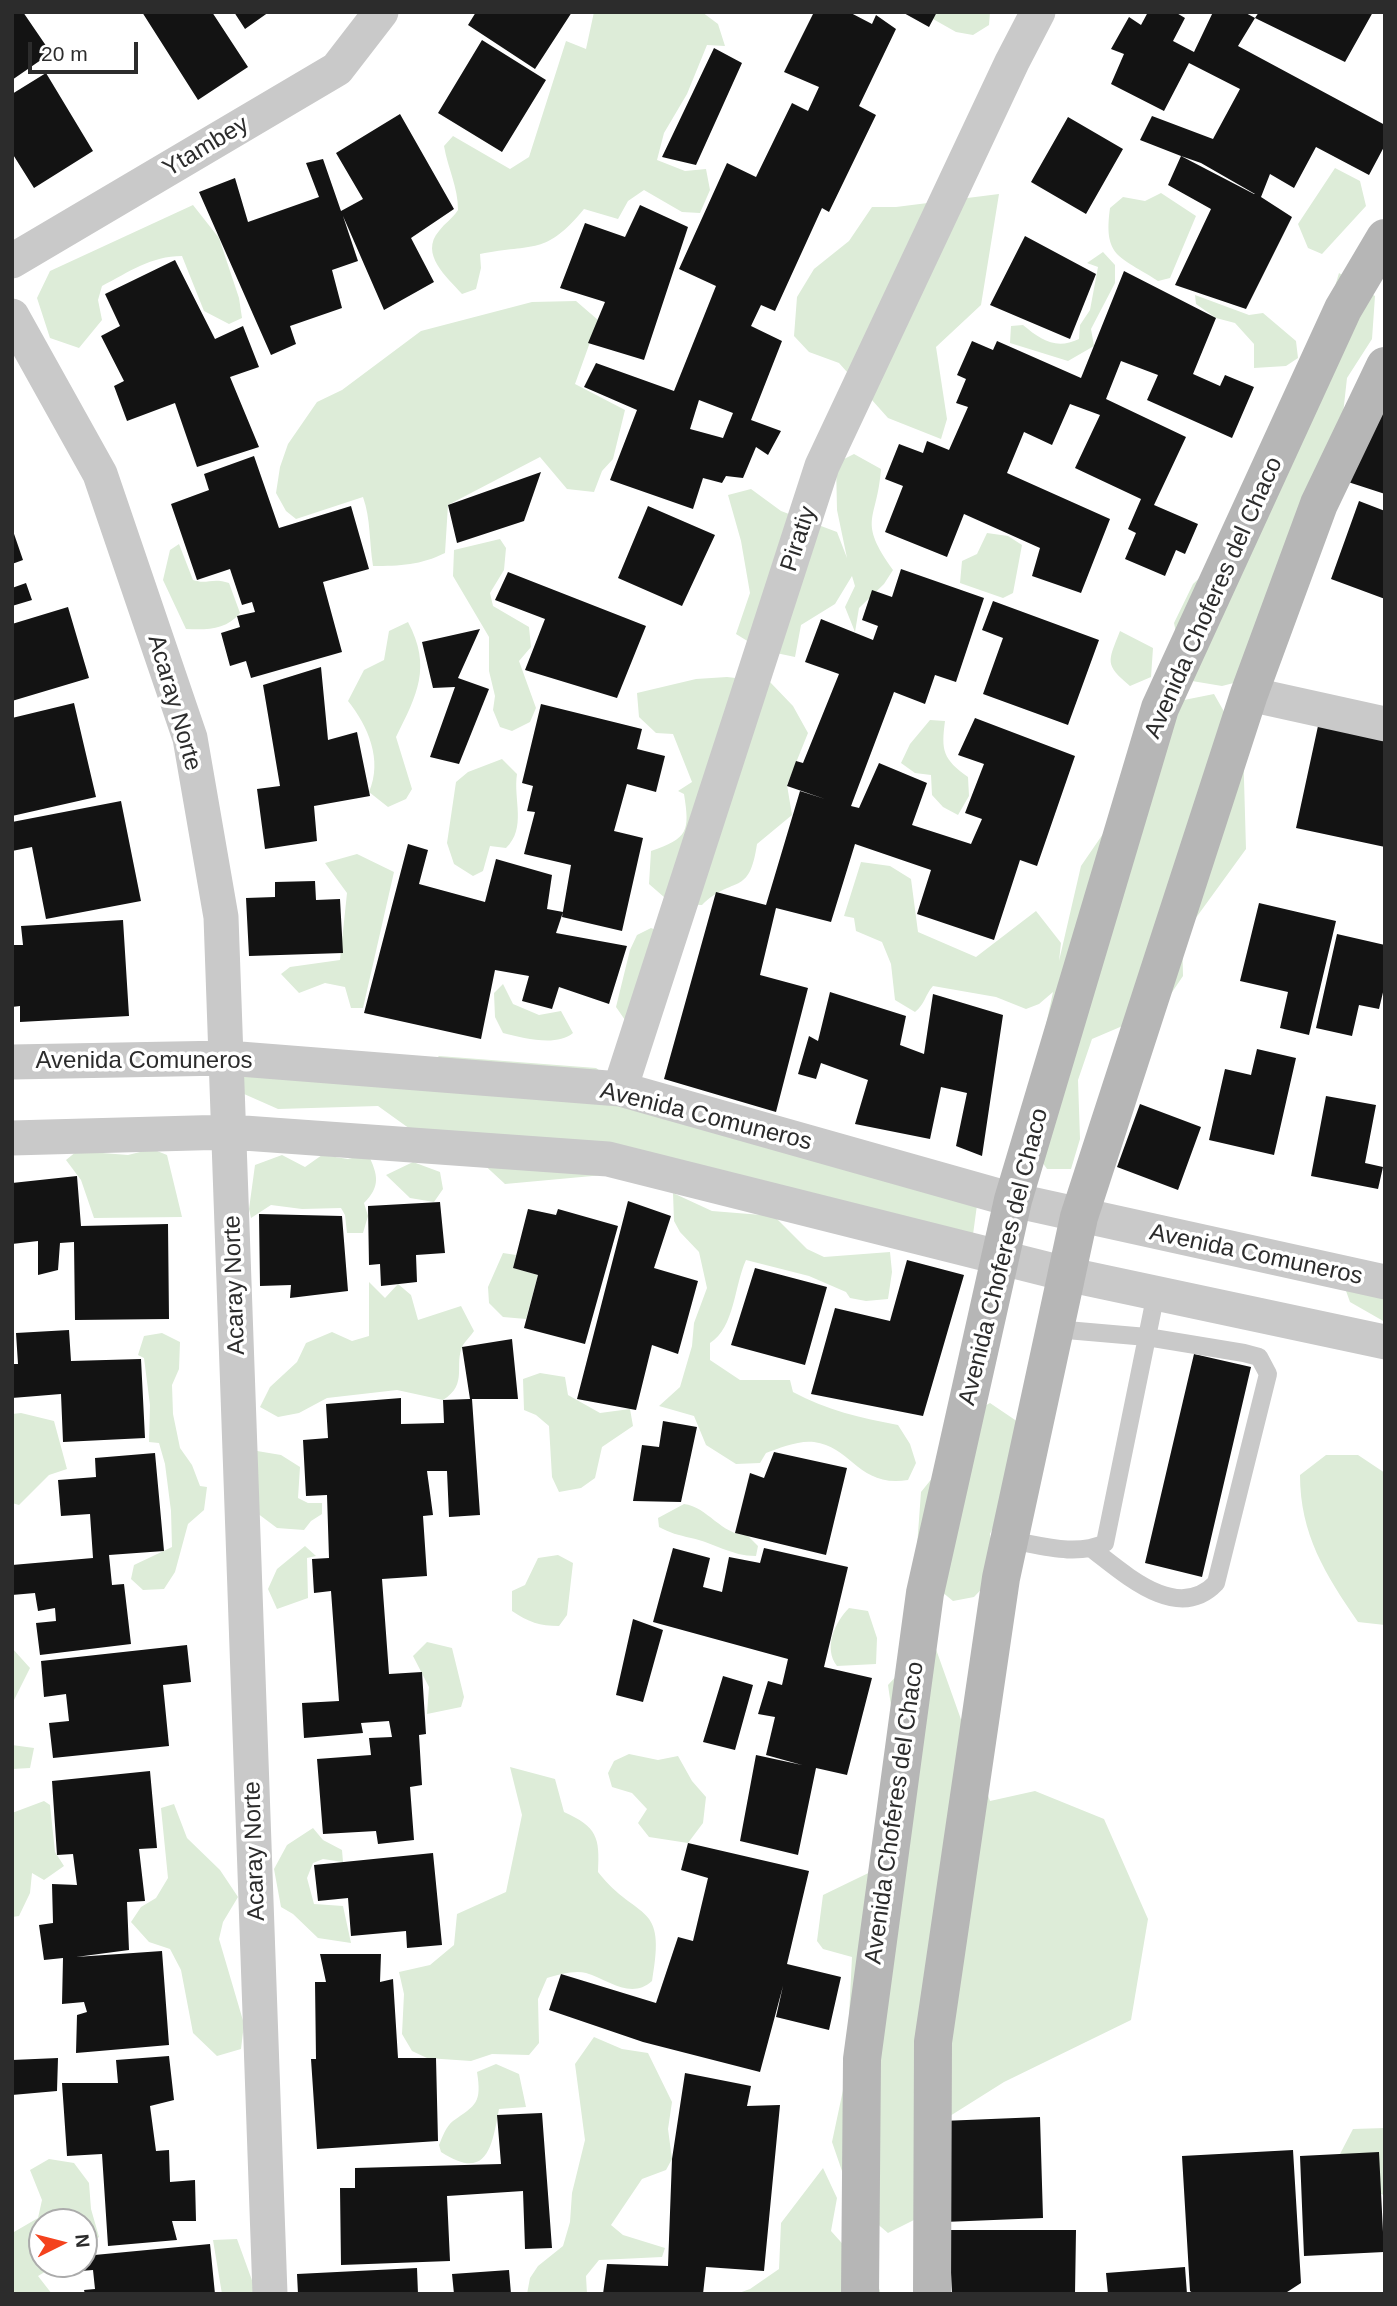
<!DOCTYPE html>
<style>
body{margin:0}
#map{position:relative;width:1397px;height:2306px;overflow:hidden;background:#fff;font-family:Arial,sans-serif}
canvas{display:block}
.frame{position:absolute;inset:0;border:14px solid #2c2c2c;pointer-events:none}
.north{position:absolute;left:28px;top:2208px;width:70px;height:70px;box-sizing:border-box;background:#fff;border:2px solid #ababab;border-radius:50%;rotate:84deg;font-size:19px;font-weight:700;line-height:28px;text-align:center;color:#2c2c2c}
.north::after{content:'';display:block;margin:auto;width:24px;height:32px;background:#f4421d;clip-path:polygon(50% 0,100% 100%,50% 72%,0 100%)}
.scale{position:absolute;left:28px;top:42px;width:110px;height:32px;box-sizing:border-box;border:4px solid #2c2c2c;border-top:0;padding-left:9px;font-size:21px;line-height:24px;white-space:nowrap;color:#2c2c2c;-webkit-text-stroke:5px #fff;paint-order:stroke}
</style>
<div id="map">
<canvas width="1397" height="2306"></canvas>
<div class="frame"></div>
<div class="north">N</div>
<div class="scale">20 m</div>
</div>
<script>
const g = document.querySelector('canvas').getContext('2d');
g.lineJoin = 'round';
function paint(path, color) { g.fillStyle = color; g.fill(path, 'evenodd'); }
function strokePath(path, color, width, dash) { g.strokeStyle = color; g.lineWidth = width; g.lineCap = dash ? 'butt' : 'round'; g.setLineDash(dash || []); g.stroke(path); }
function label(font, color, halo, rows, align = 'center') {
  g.font = font + ' Arial,sans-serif'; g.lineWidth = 7; g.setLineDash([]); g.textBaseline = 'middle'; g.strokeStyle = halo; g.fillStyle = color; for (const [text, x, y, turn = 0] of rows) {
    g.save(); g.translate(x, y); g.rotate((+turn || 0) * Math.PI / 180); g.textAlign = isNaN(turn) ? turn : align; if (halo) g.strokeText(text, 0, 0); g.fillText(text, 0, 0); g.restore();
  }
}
const green = new Path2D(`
 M594,12H702L718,24L725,46L707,45L687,94L664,133L657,160L685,171L706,169L710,190L700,213L682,212L644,190L628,201L618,219L584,209C545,256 535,243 480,254L481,268L476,289L462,294C447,277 419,254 439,231C445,223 452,219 458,210C458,187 448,169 444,146L453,136L510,169L529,157L566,41L586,49Z
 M937,12H990L989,25L973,35L956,32L933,19Z
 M1335,168L1360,181L1366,206L1322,254L1308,248L1298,224Z
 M1161,193L1196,216L1170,278L1158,281C1120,256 1103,258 1110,208L1123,197L1145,201Z
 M999,194L981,305L936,347L947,419L941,439L888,418L839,363L809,352L794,336L797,297L814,269L849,241L872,207H896Z
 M193,205L219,238L239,298L242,318L229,324L204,311L182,256C151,256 129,272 102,286L98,300L102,320L79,348L50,338L37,298L50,271Z
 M1103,252L1115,265V283L1091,329L1094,346L1068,361L1010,343L1011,326L1023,325C1041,340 1056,350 1079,339L1080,325L1090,310L1098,267L1087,263Z
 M1339,273L1375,296L1372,339L1347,378L1343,414L1261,676L1222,686L1186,680L1174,623L1193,584L1235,545L1324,323Z
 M1195,295L1249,315L1263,313L1296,341L1298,358L1286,366L1254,368V344L1235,323L1216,318L1196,304Z
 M576,301L598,320L575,384L625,410L613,459L602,471L594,492L567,489L540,457L448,505L445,553C421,565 400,566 373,566C369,542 371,520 363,497L296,519L286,511L276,493L280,467L288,444L317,402L342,390L421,331L532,302Z
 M854,454L881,469C877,522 857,519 893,570L884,584L859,608L855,632L845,607L855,586L852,576L835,604L801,625L795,657L762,650L736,634L750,593L741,541L728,495L751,489L781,511L837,532L847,558L837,510L836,463Z
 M987,533L1008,536L1022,545L1013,593L1003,598L960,583L962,561L977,554Z
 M500,539L506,548L504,570L490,593L493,606L529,627L531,647L519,661L536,708L530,722L512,731L500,727L493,710L495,696L489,671V637L453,576L454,550Z
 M179,544L193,580C207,585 212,577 229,583L240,613C226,630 207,630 186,629L163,580L170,550Z
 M408,622C432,667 417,695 396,737L412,789L406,799L388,807L369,792C383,760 368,726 348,701L364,670L384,660L389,631Z
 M1120,631L1153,648L1151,677L1130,686C1104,664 1108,662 1120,631Z
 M727,677L770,682L793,706L808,733L787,785L792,815L757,844C749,898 734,874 702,905L672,904L649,884L651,851C688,838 690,832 684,794L678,791L692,782L673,734L656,733L639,717L637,693L696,679Z
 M1214,694L1243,745L1246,849L1182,937L1183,976L1160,1010L1092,1039L1078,1080L1080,1139L1071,1169H1047L1017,1126L1035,1077L1053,992L1039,1004L1026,1009L996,997L933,986C925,995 925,1004 915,1012L895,1000L891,964L882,942L856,931L854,918L844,916L861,862L890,866L911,879L918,932L976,957L1036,911L1061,943L1059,961L1081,866L1120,809L1184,700Z
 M930,720L945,721C941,751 943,759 968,777L969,796L958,815L943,807L932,795L931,775L915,773L901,763L910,744Z
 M502,759L517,774C513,799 527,828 506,848L490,846L483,871L473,876L454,864L447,843L456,782L468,772Z
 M357,854L394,872L363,1008H351L345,987L325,983L299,993L281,974L290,967L340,960L347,893L325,863Z
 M651,928L673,937L625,1020L616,1007L630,950L637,935Z
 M503,984L513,1004L539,1015L561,1011L573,1033C556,1047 524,1038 503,1033L495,1017L494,993Z
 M439,1056L596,1068L658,1112L977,1205L972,1242L636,1172L505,1184L453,1136L417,1134L378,1106L278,1109L235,1090L240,1059L417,1073Z
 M152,1149L167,1155L182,1217L94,1218L81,1180L66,1160L77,1151L128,1155Z
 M368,1154C378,1175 381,1186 364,1203L368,1216L363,1233H347L345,1215L341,1208L302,1209L271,1205L251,1218L249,1209L255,1165L282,1155L305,1167L322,1155L348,1159Z
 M413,1162L440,1172L443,1189L434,1202L410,1198L386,1175Z
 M673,1193L712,1211L774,1216L807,1249L824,1257L890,1252L892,1272L888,1299L866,1301L850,1298L846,1292L809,1276L746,1260C734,1286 735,1327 710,1343V1360L740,1380H790L793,1392C826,1410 861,1418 898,1425L910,1444L916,1463L908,1480C859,1488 852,1447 814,1442C799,1440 779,1448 766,1453L760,1463L736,1464L706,1445L694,1416L659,1406L680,1387L692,1346L694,1323L707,1288L699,1252L680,1232L674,1221Z
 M503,1253L516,1255L513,1268L538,1275L526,1319L503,1317L489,1303L488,1287Z
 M1385,1266V1322L1350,1302L1345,1288Z
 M369,1282L385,1298L398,1284L411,1295L418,1320L461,1306L474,1331C471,1336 466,1340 463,1345C453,1365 469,1384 443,1400L397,1390L327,1398L299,1413L278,1417L260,1407L270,1387L297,1362L306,1343L332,1332L352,1341L369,1336Z
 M162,1333L180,1342L179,1369L172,1385L173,1414L180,1448L192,1465L200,1486L207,1487L204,1510L188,1524L175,1572L164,1589L143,1590L131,1579L134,1565L172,1547L171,1511L165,1464L159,1443L149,1442L150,1405L144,1358L138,1355L144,1336Z
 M540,1373L565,1377L568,1395L600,1413L630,1409L633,1426L602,1447L595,1478L581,1488L559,1492L552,1477L549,1426L536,1415L524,1410L523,1379Z
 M990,1403L1021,1424L1009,1494L990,1534L996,1574L974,1597L953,1601L919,1573L917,1547L921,1492L958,1446L961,1419Z
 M21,1413L54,1421L67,1469L49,1475L19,1505L12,1503V1414Z
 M257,1451L281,1455L300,1467L298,1498L308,1503H322V1514L311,1521L304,1530L277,1528L253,1510Z
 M1326,1455H1358L1385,1473V1625L1358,1622C1325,1574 1300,1534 1300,1475Z
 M684,1504C708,1507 721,1535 747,1535L758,1546L756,1556C731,1556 715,1543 691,1538C678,1535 670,1533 659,1527L658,1518Z
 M305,1546L316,1556L307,1558L308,1598L277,1609L268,1589L277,1569Z
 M558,1555L573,1563L567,1615L559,1626C540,1626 528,1622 512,1611V1591L525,1585L538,1558Z
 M849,1608L868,1611L877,1638L876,1664L837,1666C823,1648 835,1622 849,1608Z
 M932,1638L990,1801L1035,1791L1104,1819L1148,1919L1131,2020L1004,2082L942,2121L926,2214L888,2233L853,2203L832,2142L846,2076L852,1957L823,1949L817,1941L823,1895L887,1864L900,1768L888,1685Z
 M427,1642L452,1648L464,1697L461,1707L427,1714L429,1687L413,1656Z
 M12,1648L30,1668L12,1704Z
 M12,1745L34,1748L30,1768L12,1769Z
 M629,1754L658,1760L678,1756L692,1781L706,1797L703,1823L688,1843L649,1837L638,1823L647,1809L632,1793L612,1787L608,1773L614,1761Z
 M510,1767L555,1779L564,1812C597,1827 600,1837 598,1872C638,1923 667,1899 652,1981C631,2000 609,1980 586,1973C574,1970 558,1975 547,1978L538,1999L539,2043L529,2055L492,2054L471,2061L427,2058L412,2051L402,2034L404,1994L399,1972L430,1965L454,1945L457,1914L506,1892L522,1815Z
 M44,1801L50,1805L55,1852L64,1866L44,1880L32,1873L30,1893L19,1916L12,1917V1813Z
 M174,1804L187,1838L220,1870L238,1897L223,1922L219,1939L244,2024L241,2049L217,2056L193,2033L181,1970L170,1949L149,1942L131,1922L141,1907L156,1898L168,1878L161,1808Z
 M313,1828L323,1840L342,1850L343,1862L323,1859L313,1863L307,1878L314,1904L343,1906L351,1943L318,1938L293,1914L281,1907L274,1869L287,1845Z
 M594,2037L622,2049L648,2053L672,2102L668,2129L672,2159L666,2170L642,2179L611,2225L623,2235L665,2248L662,2257L599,2260L586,2276L587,2294H527L530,2278L538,2266L563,2246L570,2222L572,2193L585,2140L575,2064Z
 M496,2064L519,2074L526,2107L499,2109C492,2147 487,2182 441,2152L439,2145C442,2138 446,2126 453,2121C476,2105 482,2103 477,2072Z
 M1385,2128V2196L1357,2180L1340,2154L1353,2129Z
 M49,2159L74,2163L89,2183L91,2209L99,2237L84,2248V2222H42V2264H58L38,2276L52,2294H12V2237L14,2232L38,2218L42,2200L30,2170Z
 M823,2168L837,2198L831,2231L849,2251L873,2271L881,2294H736L750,2289L779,2269L781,2223Z
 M237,2239L257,2294H222L213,2240Z`);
const building = new Path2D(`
 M12,12H23L51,53L12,80Z
 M142,12H212L248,67L198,100Z
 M234,12H269L245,29Z
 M476,12H572L535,69L468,25Z
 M814,12H849L872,24L876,15L896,29L859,106L876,115L829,212L822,208L775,311L761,305L751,326L782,341L751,420L781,431L768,455L756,447L743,478L726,476L722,483L703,478L693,509L610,480L637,410L584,387L596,363L674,391L716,286L679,269L727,163L756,177L792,103L808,111L819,87L784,72ZM699,400L733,413L723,438L690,429Z
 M902,12H937L929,27Z
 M1148,12H1175L1185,18L1173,41L1194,52L1213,12H1244L1255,18L1238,46L1385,125V145L1369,175L1316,147L1294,188L1270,174L1261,197L1292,217L1246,309L1175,285L1211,209L1168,185L1181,156L1140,140L1152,116L1213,139L1240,89L1189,63L1164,111L1111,84L1124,54L1111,49L1129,17L1141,25ZM1181,156L1201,163L1255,194H1254Z
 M1259,12H1373L1345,62L1255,18Z
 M482,40L546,80L502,152L438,113Z
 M714,48L742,63L696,165L662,157Z
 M46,73L93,151L34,188L12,153V94Z
 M400,114L454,209L411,238L434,282L384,310L343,216L358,261L332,270L342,308L290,326L296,344L271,355L199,192L235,178L248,222L319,197L306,163L323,159L341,211L363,199L336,153Z
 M1068,117L1123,149L1086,214L1031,182Z
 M640,205L688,227L644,360L588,343L605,302L560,288L585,223L625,237Z
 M1025,236L1096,274L1070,339L990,305Z
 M175,260L215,339L243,326L259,367L230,377L259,447L197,467L175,403L127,421L114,386L124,381L101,336L120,326L105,294Z
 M1124,271L1216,318L1193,374L1220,386L1225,375L1254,387L1232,438L1147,400L1158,375L1121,361L1106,399L1186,437L1154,505L1198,524L1185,554L1176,550L1165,576L1125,559L1136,533L1128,529L1141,499L1075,468L1100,415L1070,404L1052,445L1024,432L1007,473L1110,519L1081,593L1032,576L1040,548L964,514L947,557L885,532L903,486L885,479L899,444L923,453L927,441L949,450L968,407L956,403L966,379L957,375L972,341L993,350L997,341L1081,378Z
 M1385,404V494L1345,481Z
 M254,456L279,528L351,506L369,569L323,582L342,652L251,678L246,661L230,666L221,633L240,627L237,616L255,612L252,602L242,605L230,569L197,580L171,504L209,490L204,474Z
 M541,472L524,521L457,543L448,505Z
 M1359,501L1385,511V599L1331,579Z
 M648,506L715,535L682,606L618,578Z
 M12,528L23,560L12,564Z
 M901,569L984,598L956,682L935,675L925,704L894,692L851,806L859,808L879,763L927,783L912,825L971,844L982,819L965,813L984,764L958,755L975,718L1075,756L1037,866L1020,860L994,940L917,914L931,870L855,844L831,922L776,908L760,975L808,988L776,1112L664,1079L716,892L766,905L800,791L825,799L787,786L796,761L803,763L839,674L805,662L821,619L873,640L878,626L862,620L872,590L892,597Z
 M508,572L646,626L617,698L525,670L545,619L495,600Z
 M26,583L32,600L12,606V588Z
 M993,601L1099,640L1068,725L983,694L1003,638L982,630Z
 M68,607L89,678L12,701V624Z
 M480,629L458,678L489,689L459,764L430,757L455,687L433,688L422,642Z
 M321,667L328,740L357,732L370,796L314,806L317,841L265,849L257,789L280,786L263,685Z
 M74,703L96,797L12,816V718Z
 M541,704L642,729L637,749L665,756L656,792L627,784L614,831L643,838L622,931L562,917L571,865L524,854L535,812L527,811L533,786L522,783Z
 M1318,726L1385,741V847L1296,828Z
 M121,801L141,901L46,919L32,847L12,851V822Z
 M408,844L428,850L419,884L485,902L496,859L552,875L547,909L563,912L556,933L627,946L609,1004L559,987L552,1009L522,1001L529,976L495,970L481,1039L364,1013Z
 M315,881L316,900L340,899L343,953L249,956L246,898L275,897V882Z
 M1259,903L1336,921L1309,1035L1280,1028L1288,992L1240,981Z
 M123,920L129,1016L20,1022V1006L12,1007V945H23L21,926Z
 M1337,934L1385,945V984L1379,1009L1359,1005L1352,1036L1316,1028Z
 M830,992L906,1016L900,1045L924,1054L933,994L1003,1015L982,1156L956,1146L967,1093L941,1087L930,1139L855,1124L868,1080L821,1063L816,1079L798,1074L809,1036L818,1041Z
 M1257,1049L1296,1058L1274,1155L1209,1140L1225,1069L1251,1075Z
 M1326,1096L1376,1105L1365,1163L1383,1167L1378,1189L1311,1176Z
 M1140,1104L1201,1127L1178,1190L1117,1167Z
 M77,1176L81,1226L168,1224L169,1319L75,1320L74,1242L60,1243L58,1270L38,1275V1241L12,1244V1183Z
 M628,1201L671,1216L654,1268L698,1281L678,1354L652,1345L636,1410L577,1399Z
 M440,1202L445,1253L416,1255L417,1282L381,1286L380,1264L369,1265L368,1206Z
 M528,1209L556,1215L558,1209L618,1226L585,1344L524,1328L538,1275L513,1268Z
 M259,1214L342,1216L348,1291L290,1298L291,1285L260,1286Z
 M907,1260L964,1275L923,1416L811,1394L835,1308L890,1321Z
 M755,1268L827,1287L805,1365L731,1345Z
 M69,1330L71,1361L141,1359L145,1438L63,1442L61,1394L12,1398V1364H18L16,1333Z
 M512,1339L518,1399H472L480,1515L449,1517L447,1471H427L433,1515L423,1516L427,1576L382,1579L389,1674L422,1672L426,1734L419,1735L422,1785L410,1787L414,1840L378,1844L376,1831L323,1834L317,1759L371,1755L369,1738L392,1737L389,1721L361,1723L363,1733L304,1738L302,1703L339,1701L331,1591L314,1593L312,1559L329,1558L327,1495L306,1496L303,1440L328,1438L326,1404L401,1398V1424L444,1423L443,1400L470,1399L462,1347Z
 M1194,1354L1251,1367L1202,1577L1145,1563Z
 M663,1421L697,1427L681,1502L633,1501L642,1445L659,1447Z
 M774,1452L847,1468L826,1555L735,1533L750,1473L764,1478Z
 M155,1453L164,1551L109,1555L112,1585L124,1584L131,1644L40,1655L36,1623L56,1621L55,1608L38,1611L35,1593L12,1595V1565L93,1558L90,1514L61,1516L58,1480L96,1477L95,1458Z
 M673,1548L710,1558L703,1587L722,1592L729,1557L760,1563L764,1548L848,1567L824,1667L872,1678L847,1775L816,1768L798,1855L740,1841L756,1755L802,1765L766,1755L775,1717L758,1714L768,1681L782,1685L788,1659L653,1622Z
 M633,1619L663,1630L643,1702L616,1695Z
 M187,1645L191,1682L163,1685L169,1746L53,1758L49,1723L69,1721L66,1694L44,1697L41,1661Z
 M723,1676L753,1685L735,1750L703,1742Z
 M150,1771L157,1848L139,1849L145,1901L127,1902L129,1950L76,1957L162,1951L169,2045L76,2053L77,2015L87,2012L84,2002L62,2004L63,1958L44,1960L39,1925L53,1923L52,1884L77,1885L73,1854L57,1855L52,1781Z
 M688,1843L809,1871L787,1964L841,1977L829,2030L776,2017L783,1986L760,2072L643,2042L549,2010L561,1974L656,2003L678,1937L693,1941L708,1878L681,1870Z
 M433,1853L442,1945L407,1948L406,1931L351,1936L348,1898L318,1901L314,1865Z
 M320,1954H381L380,1982L393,1979L398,2058H436L438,2141L317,2149L311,2059H316L315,1982H326Z
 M169,2056L174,2100L150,2106L156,2151L169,2150L170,2182L195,2180L196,2221H172L177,2240L108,2246L102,2154L67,2156L62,2083H118L116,2060Z
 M58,2058L57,2091L12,2095V2060Z
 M685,2073L751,2086L747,2106L780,2105L764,2271L706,2267L703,2294H603L607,2264L668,2266L672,2159Z
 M542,2113L552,2248L525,2249L523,2191L447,2196L450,2261L341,2265L340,2188H355V2168L501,2164L497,2115Z
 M1040,2117L1043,2218L944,2222L942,2121Z
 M1293,2150L1301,2283L1284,2294H1194L1190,2291L1182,2156Z
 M1379,2152L1384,2252L1304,2256L1300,2156Z
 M949,2230H1076L1075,2294H952Z
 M210,2244L215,2294H85L84,2290L95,2289L93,2270L80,2271L79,2264H84V2256Z
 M1185,2267L1187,2294H1108L1106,2273Z
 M417,2268L418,2294H298L297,2274Z
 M509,2270L511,2294H454L452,2274Z`);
const lane = new Path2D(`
 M1055,1329L1147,1337L1244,1353L1259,1357L1268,1374L1216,1583C1178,1623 1126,1575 1092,1549
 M1009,1540C1040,1545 1076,1557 1105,1543L1156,1293`);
const street = new Path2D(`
 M12,261L337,69L381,12
 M12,316L100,474L190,738L221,917L270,2294
 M1249,694L1385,724
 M12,1062L227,1058L620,1089L1013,1200L1385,1282
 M620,1089L822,466L1012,62L1038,12
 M12,1138L230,1132L608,1159L1066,1274L1385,1342`);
const secondary = new Path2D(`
 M860,2294L862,2059L925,1593L1013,1200L1160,708L1343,309L1385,238
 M932,2294L933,2042L1001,1578L1079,1217L1249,694L1319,504L1385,366`);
const streetNames = [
 ["Ytambey",206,147,-31],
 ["Piratiy",799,539,-72],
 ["Avenida Choferes del Chaco",1214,598,-66],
 ["Acaray Norte",174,703,74],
 ["Avenida Comuneros",144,1061],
 ["Avenida Comuneros",706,1117,14],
 ["Avenida Comuneros",1256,1255,12],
 ["Avenida Choferes del Chaco",1004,1257,-76],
 ["Acaray Norte",235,1285,-92],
 ["Avenida Choferes del Chaco",895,1813,-82],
 ["Acaray Norte",255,1851,-92]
];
paint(green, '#ddecd8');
paint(building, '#131313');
strokePath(lane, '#c9c9c9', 18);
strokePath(street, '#c9c9c9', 35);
strokePath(secondary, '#b6b6b6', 38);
label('24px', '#2c2c2c', '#fff', streetNames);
</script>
